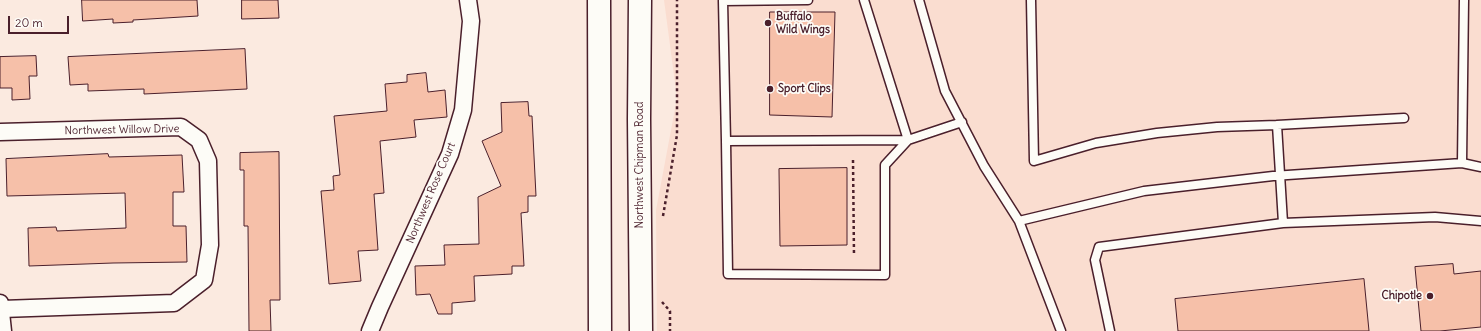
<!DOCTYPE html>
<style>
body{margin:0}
#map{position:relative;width:1481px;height:331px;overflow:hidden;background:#fbeae0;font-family:Delius,sans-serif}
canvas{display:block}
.scale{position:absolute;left:8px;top:16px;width:61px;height:18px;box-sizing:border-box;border:2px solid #4a1f2b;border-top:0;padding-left:5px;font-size:12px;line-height:14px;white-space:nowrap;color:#4a1f2b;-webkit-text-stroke:3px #fdfcf7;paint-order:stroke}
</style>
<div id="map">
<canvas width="1481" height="331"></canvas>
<div class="scale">20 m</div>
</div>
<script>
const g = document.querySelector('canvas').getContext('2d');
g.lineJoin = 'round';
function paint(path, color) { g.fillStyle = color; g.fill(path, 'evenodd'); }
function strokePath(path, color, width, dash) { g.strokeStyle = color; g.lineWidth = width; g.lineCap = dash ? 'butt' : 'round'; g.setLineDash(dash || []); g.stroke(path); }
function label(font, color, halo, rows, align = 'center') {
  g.font = font + ' Delius,sans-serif'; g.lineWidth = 3.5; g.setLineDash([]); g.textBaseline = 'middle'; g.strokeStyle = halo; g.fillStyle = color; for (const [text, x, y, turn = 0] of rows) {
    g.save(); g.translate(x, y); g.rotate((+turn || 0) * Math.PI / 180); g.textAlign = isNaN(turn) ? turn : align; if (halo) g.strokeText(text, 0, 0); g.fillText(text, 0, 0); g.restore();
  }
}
const built = new Path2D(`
 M664,0H1481V331H657L656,210L677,98Z`);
const building = new Path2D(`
 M82,0H197L198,16L133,20V22L113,23V19L83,21Z
 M242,0H278L279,18L242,19Z
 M770,12H835L832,117L770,115Z
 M245,49L247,89L144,94V89L88,91V84L70,85L68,57Z
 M36,56L37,76H29L30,99L12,100V88H0V57Z
 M426,73L428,92L445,90L447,117L414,120L416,137L380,141L384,193L374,194L378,250L358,251L361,281L329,284L321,191L334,190L333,176L340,175L334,116L387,111L385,84L407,82V75Z
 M528,102L529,116H532L536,196H528V212L521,213L524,266H512V274L474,276L475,301L452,303V314H438L430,294L416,295L415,266L445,265L444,245L479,244L478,197L501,186L482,141L502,132L501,103Z
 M279,152L280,300H270L271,331H249L248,226H244V170H240V153Z
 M108,154L109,157L182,155L184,192H173V226H186L187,262L113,263L29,266L28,228L56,227L57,231L126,228L125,193L7,196L6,159Z
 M847,168V245L780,246L779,169Z
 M1453,264L1454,274L1481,271V327L1440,331H1421L1415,267Z
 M1364,279L1369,331H1178L1175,299Z`);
const path = new Path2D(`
 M853,160L854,256
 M663,216L677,135V0
 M662,302L670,311V331`);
const lane = new Path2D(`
 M808,0L723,1L726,141L908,140L962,122
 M864,0L908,140
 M919,0L945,91L984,166L1019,221L1144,191L1273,176L1462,163L1481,167
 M1031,0L1034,161L1096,143L1157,133L1217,127L1277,125L1404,118
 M1277,125L1283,223
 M726,141L728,274L885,275V165L908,140
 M1462,163L1464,0
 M1019,221L1061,331
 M1110,331L1095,260L1099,247L1283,223L1435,217L1481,221`);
const street = new Path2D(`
 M0,132L181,127L199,140L208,161L210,245L204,280L174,303L2,309
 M0,303L3,331
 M370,331L380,307L450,154L463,110L471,21L468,0`);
const secondary = new Path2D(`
 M599,0L600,331
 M640,0L639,119L641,331`);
const markers = [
 [768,23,4,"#4a1f2b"],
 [770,89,4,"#4a1f2b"],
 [1430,296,4,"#4a1f2b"]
];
const poiNames = [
 ["Buffalo",776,17],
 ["Wild Wings",776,30],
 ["Sport Clips",778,89],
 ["Chipotle",1422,296,"right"]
];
const streetNames = [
 ["Northwest Willow Drive",122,130,-1],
 ["Northwest Chipman Road",640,165,-90],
 ["Northwest Rose Court",431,193,-67]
];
paint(built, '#faddd0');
paint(building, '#f6c0a9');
strokePath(building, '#4a1f2b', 1);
strokePath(lane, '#4a1f2b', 11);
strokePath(street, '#4a1f2b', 19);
strokePath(secondary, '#4a1f2b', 25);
strokePath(path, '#4a1f2b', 2.5, [3, 3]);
strokePath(lane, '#fdfcf7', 8);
strokePath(street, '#fdfcf7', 16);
strokePath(secondary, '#fdfcf7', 22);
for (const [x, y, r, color] of markers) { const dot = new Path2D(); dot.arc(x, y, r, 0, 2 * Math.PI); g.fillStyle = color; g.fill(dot); strokePath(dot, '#fdfcf7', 1.5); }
label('bold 11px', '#4a1f2b', '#fdfcf7', poiNames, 'left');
label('11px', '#4a1f2b', '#fdfcf7', streetNames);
</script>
